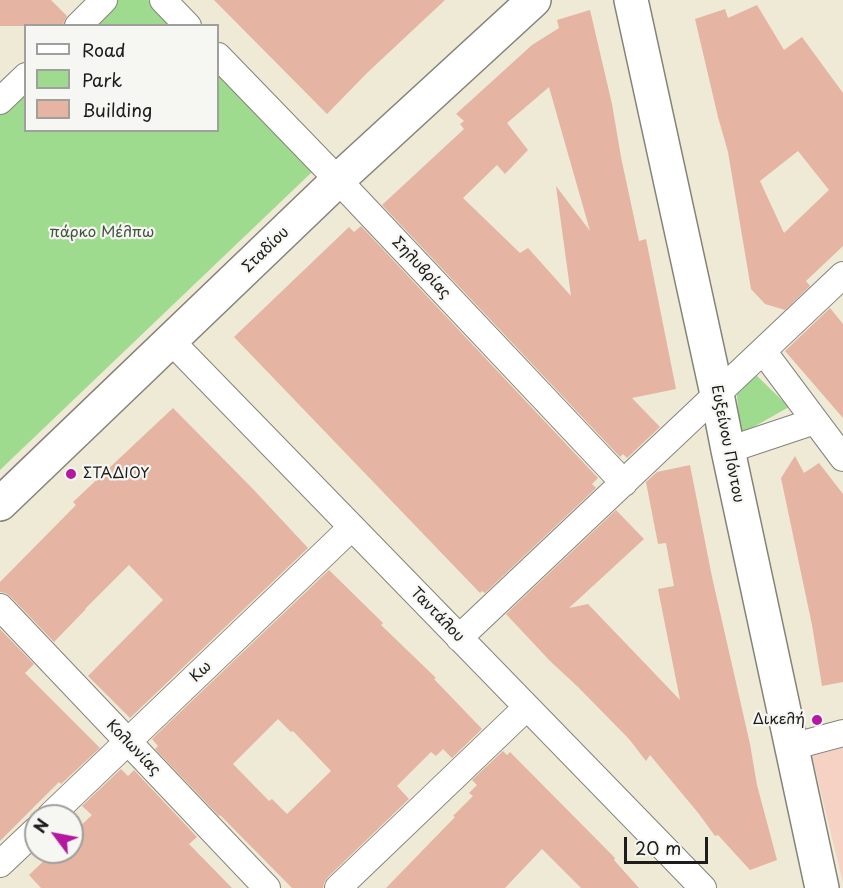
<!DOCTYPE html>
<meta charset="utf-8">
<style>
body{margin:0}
#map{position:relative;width:843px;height:888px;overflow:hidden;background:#eeead6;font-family:"Playpen Sans",sans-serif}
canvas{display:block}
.legend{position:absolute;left:24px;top:24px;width:195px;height:108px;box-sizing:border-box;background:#f6f6f2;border:2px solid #9f9f9c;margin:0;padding:8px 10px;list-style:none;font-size:18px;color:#1c1c1c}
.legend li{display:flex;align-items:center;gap:12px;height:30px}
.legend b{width:30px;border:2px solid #9f9f9c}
.north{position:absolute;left:24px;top:804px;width:60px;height:60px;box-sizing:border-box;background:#f6f6f2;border:2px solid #9f9f9c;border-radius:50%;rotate:302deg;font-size:16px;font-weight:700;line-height:24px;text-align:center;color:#1c1c1c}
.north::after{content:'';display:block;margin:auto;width:21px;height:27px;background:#b5179e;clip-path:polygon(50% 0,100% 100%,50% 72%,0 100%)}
.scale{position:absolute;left:624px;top:837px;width:84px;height:27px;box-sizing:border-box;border:3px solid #1c1c1c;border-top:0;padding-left:8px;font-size:18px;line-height:21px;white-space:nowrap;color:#1c1c1c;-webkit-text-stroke:4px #f6f6f2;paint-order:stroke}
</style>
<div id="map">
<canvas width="843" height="888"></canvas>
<ul class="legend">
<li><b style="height:8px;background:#fff"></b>Road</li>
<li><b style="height:16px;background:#9fdb8e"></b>Park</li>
<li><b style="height:16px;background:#e5b4a2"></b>Building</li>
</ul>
<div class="north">N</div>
<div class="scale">20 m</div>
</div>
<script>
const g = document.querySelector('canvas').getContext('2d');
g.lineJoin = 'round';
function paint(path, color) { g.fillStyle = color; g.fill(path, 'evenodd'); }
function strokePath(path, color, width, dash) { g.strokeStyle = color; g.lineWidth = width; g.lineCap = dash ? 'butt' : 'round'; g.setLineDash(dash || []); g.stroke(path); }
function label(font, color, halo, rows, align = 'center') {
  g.font = font + ' "Playpen Sans",sans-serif'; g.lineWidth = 4.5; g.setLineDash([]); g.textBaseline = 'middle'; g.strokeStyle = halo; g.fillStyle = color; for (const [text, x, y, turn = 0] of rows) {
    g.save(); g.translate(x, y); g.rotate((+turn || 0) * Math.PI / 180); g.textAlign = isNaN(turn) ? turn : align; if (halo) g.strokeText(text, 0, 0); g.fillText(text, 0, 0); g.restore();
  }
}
const built = new Path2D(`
 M843,747V883L812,756Z`);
const green = new Path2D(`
 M116,0H148L172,25L89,26Z
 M218,73L312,172L0,470V110L25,86L26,130H218Z
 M755,374L789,407L741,434L736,388Z`);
const building = new Path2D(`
 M0,0H51L67,16L64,22L63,26H0Z
 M214,0H445L367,73L327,114Z
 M757,5L784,50L802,37L843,93V246L806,281L810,286L785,310L765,304L751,289L728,152L718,117L695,19L725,9L728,18ZM798,151L829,190L784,233L760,181Z
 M590,10L612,104L621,157L639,241L646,239L676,389L632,398L660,427L627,458L623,454L620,457L382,205L464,129L460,124L464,121L456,114L532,45L559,28L557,20ZM549,87L590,231L556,186L571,296L528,248L520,253L463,198L497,165L505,174L528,150L507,123Z
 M361,226L598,478L592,484L596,488L485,593L482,591L480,593L234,337L349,227L354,232Z
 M830,308L843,324V418L785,351Z
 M173,408L252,488L308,548L130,718L88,676L163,600L129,565L85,609H86L54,642L11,597L5,593L0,592V582L76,505L73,502Z
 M795,456L804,473L819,463L843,494V682L822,686L812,625L781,478Z
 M690,465L712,577L750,744L757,785L777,860L750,870L718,835L715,836L699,814L650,755L646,761L629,739L578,687L550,661L506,614L616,510L644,539L569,608L588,604L680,700L658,589L674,586L666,543L658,544L646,482L657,472Z
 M329,570L383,623L381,625L436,678L434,679L482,729L452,758L443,749L436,756L431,752L397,786L409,799L328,877L324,883L323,888H292L223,818L220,815L219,816L155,749L158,746L152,739ZM278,719L291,732L293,731L331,771L287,814L272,799L269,801L233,764Z
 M0,629L34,664L25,673L100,748L61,784L59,782L0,841Z
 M503,751L507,755L510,752L615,858L614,860L639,888H581L542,849L505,888H386L455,817L453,816L473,796L469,793L477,785L472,780Z
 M121,769L128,776L134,770L197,837L189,844L232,888H41L29,875L53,852H72V834L92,815L82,806Z`);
const minor = new Path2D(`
 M163,0L188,26
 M78,26L104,0
 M218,56L338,180L624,483
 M0,101L26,76
 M171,341L703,888
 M763,351L843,458
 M728,450L815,421
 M0,607L267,888
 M459,638L843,275
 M791,747L843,733
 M50,816L352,527
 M0,864L36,830
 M338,888L527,707`);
const tertiary = new Path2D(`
 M631,0L717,394L728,450L822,888
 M0,504L338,180L534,0`);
const markers = [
 [71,474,6,"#b5179e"],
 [817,720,6,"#b5179e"]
];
const parkNames = [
 ["πάρκο Μέλπω",102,233]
];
const streetNames = [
 ["Σταδίου",266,250,-44],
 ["Σηλυβρίας",421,268,47],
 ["Ευξείνου Πόντου",727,444,79],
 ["Ταντάλου",437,615,46],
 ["Κω",201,672,-44],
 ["Κολωνίας",133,748,46]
];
const poiNames = [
 ["ΣΤΑΔΙΟΥ",83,474],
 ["Δικελή",805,720,"right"]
];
paint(built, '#f6d2c4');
paint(green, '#9fdb8e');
paint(building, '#e5b4a2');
strokePath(minor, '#858379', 28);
strokePath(tertiary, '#858379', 36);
strokePath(minor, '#fff', 26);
strokePath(tertiary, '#fff', 33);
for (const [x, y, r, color] of markers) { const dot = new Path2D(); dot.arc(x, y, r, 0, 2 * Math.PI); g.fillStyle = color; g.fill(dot); strokePath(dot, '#f6f6f2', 2); }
label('15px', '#43553e', '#f6f6f2', parkNames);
label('15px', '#1c1c1c', '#f6f6f2', streetNames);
label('15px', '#1c1c1c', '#f6f6f2', poiNames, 'left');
</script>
